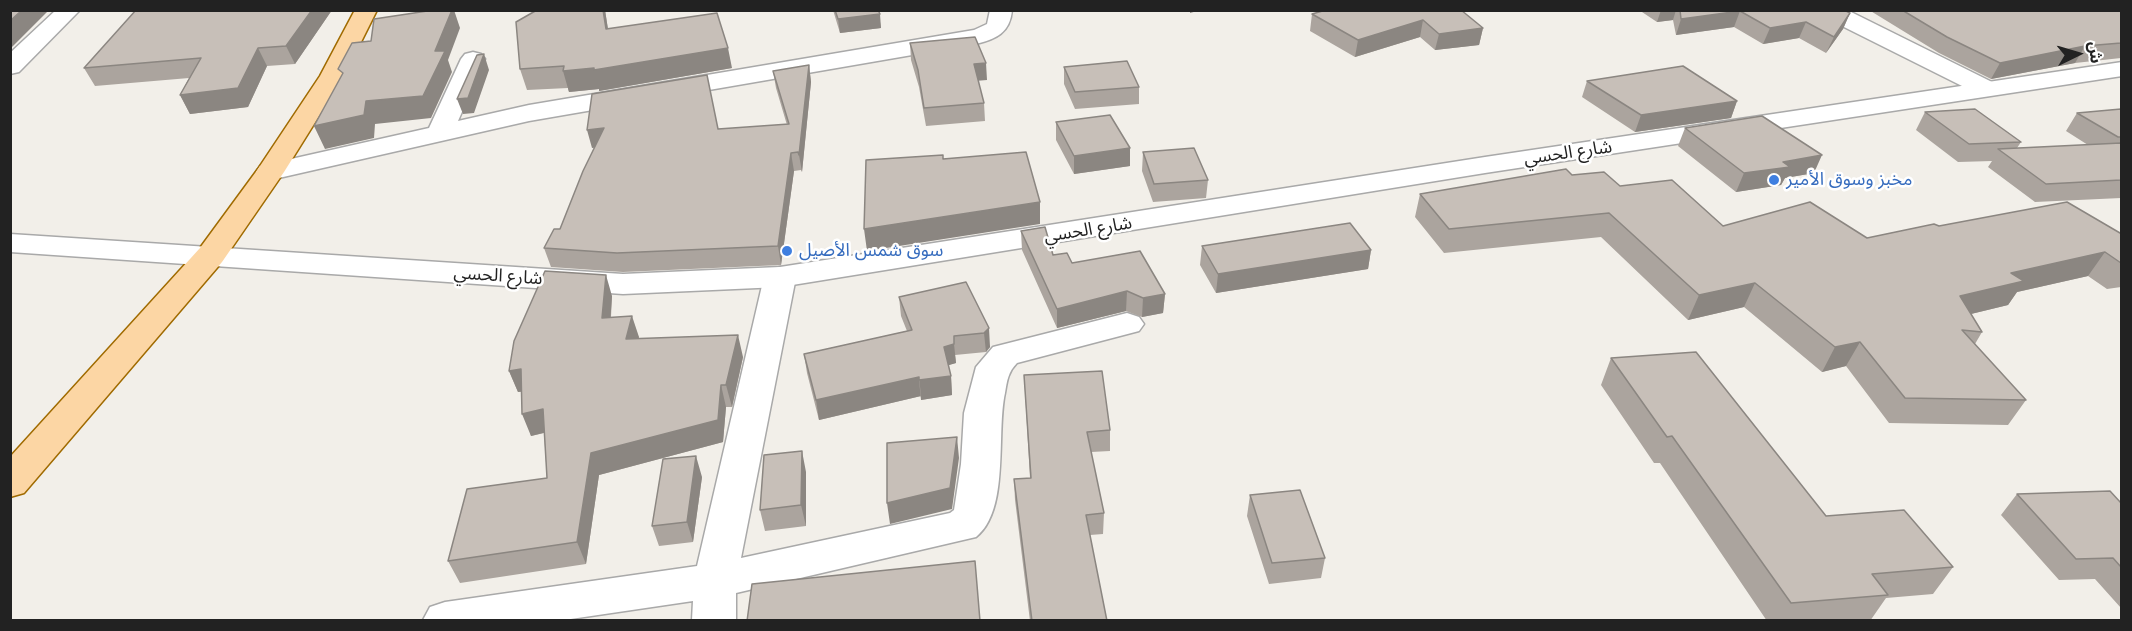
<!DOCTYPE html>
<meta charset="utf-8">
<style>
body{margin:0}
#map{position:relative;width:2132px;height:631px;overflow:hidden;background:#f2efe9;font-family:"PT Sans","Noto Sans Arabic",sans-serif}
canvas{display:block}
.frame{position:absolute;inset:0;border:12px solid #222;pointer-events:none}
.north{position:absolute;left:2048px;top:24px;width:60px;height:60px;-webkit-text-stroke:4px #fff;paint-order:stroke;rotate:85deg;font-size:16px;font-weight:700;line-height:24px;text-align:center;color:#222}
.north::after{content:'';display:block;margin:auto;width:21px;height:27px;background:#222;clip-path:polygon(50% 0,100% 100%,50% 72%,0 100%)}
</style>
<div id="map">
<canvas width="2132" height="631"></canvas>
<div class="frame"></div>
<div class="north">ش</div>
</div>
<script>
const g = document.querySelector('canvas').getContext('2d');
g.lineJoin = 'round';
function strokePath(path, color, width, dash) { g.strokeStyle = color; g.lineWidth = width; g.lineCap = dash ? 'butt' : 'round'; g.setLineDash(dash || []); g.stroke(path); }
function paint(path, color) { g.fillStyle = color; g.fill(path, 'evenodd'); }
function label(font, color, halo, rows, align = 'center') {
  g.font = font + ' "PT Sans","Noto Sans Arabic",sans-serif'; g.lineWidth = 5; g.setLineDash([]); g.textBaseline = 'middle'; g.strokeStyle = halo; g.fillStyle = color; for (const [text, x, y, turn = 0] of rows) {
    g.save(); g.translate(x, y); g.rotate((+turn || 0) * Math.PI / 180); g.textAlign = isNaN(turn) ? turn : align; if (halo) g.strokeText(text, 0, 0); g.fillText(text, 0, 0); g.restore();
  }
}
const minor = new Path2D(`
 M56,10H80L19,72L10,74V53Z
 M990,10H1012C1010,33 996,39 976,44L529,121L270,180L260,178L256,172L260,166L429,128L461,59L465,54L473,52L481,54L485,59L458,121L529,105L974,30L987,24Z
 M1817,10H1847L1994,83L1998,88L1994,93L1985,96L1976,93L1820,15Z
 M780,267L791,270L796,277L741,558L950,513L954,510L961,464L964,413L976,367L993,347L1127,313L1139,317L1144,324L1139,331L1017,363C1008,372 1007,381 1005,393C996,433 1010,510 976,537L736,593V620H692L693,601L564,620H423L430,607L445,602L697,566L764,277L769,270Z`);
const tertiary = new Path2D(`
 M2122,62V76L1485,173L780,287L623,294L10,252V234L623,274L780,267L1485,157Z`);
const primary = new Path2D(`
 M355,10H377L344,76L284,172L222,262L24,493L10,497V457L200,248L258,169L320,76Z`);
const wall = new Path2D(`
 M332,10L295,64L267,66L248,107L190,114L180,95L189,78L95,86L84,68Z
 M605,10L608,29L732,68L599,91V89L569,92L568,88L527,90L520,69Z
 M833,10H878L881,28L840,33Z
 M1461,10L1483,28L1479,45L1435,50L1420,37L1355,57L1310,31L1312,14Z
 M1639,10H1844L1850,13L1843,29L1826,53L1799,38L1763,44L1734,27L1676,35L1673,20L1657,22Z
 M1869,10H2121V58L2075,63L1991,79L1939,53Z
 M910,43L987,80H978L984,103L985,121L926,126L919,87L911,60Z
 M809,65L811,82L802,172L801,170L794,171L781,265L623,272L551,267L544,248L560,229L594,148H592L718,129L787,125L776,88L773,71Z
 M1064,67L1139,87V104L1075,109L1064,84Z
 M1587,81L1737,101L1731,118L1635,132L1582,97Z
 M2121,109V198L2035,202L1988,167L1992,161L1958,162L1916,130L1925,112L2021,142L2017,148L2088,145L2066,131L2077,113Z
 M1056,122L1130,166L1074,174L1056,140Z
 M1685,128L1814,173L1785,178L1781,185L1736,192L1678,146Z
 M1143,152L1208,180L1206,198L1153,202L1142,171Z
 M1572,175L1620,186L1723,226L1867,238L1939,226L2121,233V287L2107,289L2088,276L2017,292L2008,305L1971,314L1982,332L1975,344L2026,400L2008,425L1889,423L1846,366L1822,372L1744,307L1688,320L1601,237L1444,253L1415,217L1420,194Z
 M1021,231L1053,255L1072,263L1165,294L1163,313L1142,317L1126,311L1057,328L1022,250Z
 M1202,246L1371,250L1368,269L1216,293L1200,265Z
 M966,282L990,347L986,352L955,355L956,363L948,365L951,376L952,395L921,400V396L819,420L807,373L804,354L907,331L901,316L899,297Z
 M612,296L611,317L639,337L638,339L743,357L732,407H726L723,442L599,475L586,564L460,583L448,561L547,478L544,433L531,436L522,392H518L509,371Z
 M1611,358L1826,516L1953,567L1933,594L1886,598L1870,621H1767L1660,463H1654L1601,385Z
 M1024,375L1110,430V451L1091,452L1104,513L1103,534L1090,535L1107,621H1030L1015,500L1014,479L1030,478Z
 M806,472V526L765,531L760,510Z
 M702,477L693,542L659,546L652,526Z
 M2017,494L2121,503V608L2095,579L2059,580L2001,515Z
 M1250,495L1325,558L1321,578L1269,584L1247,516Z`);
const shadedWall = new Path2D(`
 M22,10H49L10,49V21Z
 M312,10H332L295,64L286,46Z
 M452,10H454L460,28L448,60L452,72L431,118L375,124L374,138L325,149L314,126L366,101L435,51Z
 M603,10H605L611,49L606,29Z
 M1190,10H1201L1190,13Z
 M1661,10H1676L1673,20L1657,22Z
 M1740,11L1734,27L1676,35L1681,19Z
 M1850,13L1843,29L1826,53L1834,37Z
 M880,14L881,28L840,33L838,19Z
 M1423,20L1420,37L1355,57L1358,40Z
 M1806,22L1799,38L1763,44L1770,28Z
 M1483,28L1479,45L1435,50L1439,34Z
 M2085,46L2075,63L1991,79L2000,63Z
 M258,48L267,66L248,107L190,114L180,95Z
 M728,48L732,68L599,91V89L569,92L563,71Z
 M484,54L489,70L474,113L463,114L457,99Z
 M986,63L987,80L975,81L974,64Z
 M809,65L811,82L802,172L799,155Z
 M1737,101L1731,118L1635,132L1641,115Z
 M604,128L609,146L592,148L587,130Z
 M1130,148V166L1074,174V156Z
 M791,153L794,171L781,265L778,246Z
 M1822,155L1814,173L1785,178L1781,185L1736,192L1744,173L1783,162Z
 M1040,202V224L867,251L864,229Z
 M1371,250L1368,269L1216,293L1218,274Z
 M2105,252L2088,276L2017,292L2008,305L1946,320L1960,296L2011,273Z
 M606,275L612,296L609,339L602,318Z
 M1755,283L1744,307L1688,320L1699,295Z
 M1127,291L1126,311L1057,328V309Z
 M1165,294L1163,313L1142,317L1143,298Z
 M632,316L639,337L633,361L626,339Z
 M989,328L990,347L986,352L984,333Z
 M738,335L743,357L732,407L726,385Z
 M1860,342L1846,366L1822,372L1835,347Z
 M954,344L956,363L946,366L944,347Z
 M521,369L530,390L518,392L509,371Z
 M951,376L952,395L921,400L919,380Z
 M919,377L921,396L819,420L816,400Z
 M721,385L726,407L723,442L599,475L586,564L577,542L591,453Z
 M543,409L551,431L531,436L522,414Z
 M957,437L959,458L952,509L890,524L887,503Z
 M802,451L806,472V526L801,505Z
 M696,456L702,477L693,542L687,522Z`);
const building = new Path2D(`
 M10,10H22L10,21Z
 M136,10H312L286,46L258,48L238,88L180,95L201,58L84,68Z
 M434,10H452L435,51H445L423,96L366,101L364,115L314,126L343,73L338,69L352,43L371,41L374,19Z
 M537,10H603L606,29L717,13L728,48L594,70V68L563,71L564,66L520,69L516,22Z
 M835,10H878L880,14L838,19Z
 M1326,10H1461L1483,28L1439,34L1423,20L1358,40L1312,14Z
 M1680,10H1844L1850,13L1834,37L1806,22L1770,28L1740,11L1681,19Z
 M1902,10H2121V43L2085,46L2000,63L1947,37Z
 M975,37L986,63L974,64L984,103L924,108L918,70L910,43Z
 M484,54L468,98L457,99L477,55Z
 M1127,61L1139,87L1075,92L1064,67Z
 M809,65L799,155L798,152L791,153L778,246L617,253L544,248L554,229H560L583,171L604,128L587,130L592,94L707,75L718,129L789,124L773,71Z
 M1683,66L1737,101L1641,115L1587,81Z
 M1975,109L2021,142L1969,144L1925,112Z
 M2121,109V137H2118L2077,113Z
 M1110,115L1130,148L1074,156L1056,122Z
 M1762,116L1822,155L1783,162L1790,167L1744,173L1685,128Z
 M2121,143V180L2046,184L1998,149Z
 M1194,148L1208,180L1154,184L1143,152Z
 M1026,152L1040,202L864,229L866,160L943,155V159Z
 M1566,169L1572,175L1604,172L1620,186L1672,180L1723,226L1810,202L1867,238L1934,224L1939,226L2067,202L2120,233H2121V263L2105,252L2011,273L2024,281L1960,296L1982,332L1962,330L2026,400L1905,398L1860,342L1835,347L1755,283L1699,295L1609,213L1449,229L1420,194Z
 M1350,223L1371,250L1218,274L1202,246Z
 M1045,227L1053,255L1067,253L1072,263L1140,251L1165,294L1143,298L1127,291L1057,309L1021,231Z
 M545,271L606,275L602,318L632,316L626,339L738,335L726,385H721L718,420L591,453L577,542L448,561L467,489L547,478L543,409L522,414L521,369L509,371L514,341Z
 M966,282L989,328L984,333L954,336V344L944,347L951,376L919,380V377L816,400L804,354L912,330L899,297Z
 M1696,352L1826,516L1904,510L1953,567L1872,574L1888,595L1791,603L1672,436L1667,437L1611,358Z
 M1102,371L1110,430L1087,432L1104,513L1086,515L1107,621H1032L1014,479L1031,478L1024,375Z
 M957,437L950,488L887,503V443Z
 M802,451L801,505L760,510L764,455Z
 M696,456L687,522L652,526L663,459Z
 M1300,490L1325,558L1272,563L1250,495Z
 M2110,491L2121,503V567L2113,558L2076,559L2017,494Z
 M975,561L980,621H747L752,584Z`);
const markers = [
 [1774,180,6,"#3f7fe0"],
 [787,251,6,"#3f7fe0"]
];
const streetNames = [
 ["شارع الحسي",1568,153,-8],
 ["شارع الحسي",1088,230,-9],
 ["شارع الحسي",498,276,4]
];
const shopNames = [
 ["مخبز وسوق الأمير",1786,180],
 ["سوق شمس الأصيل",799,251]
];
strokePath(minor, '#a9a9a9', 3);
strokePath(tertiary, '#a9a9a9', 3);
strokePath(primary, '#a06b00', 3);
paint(minor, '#fff');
paint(tertiary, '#fff');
paint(primary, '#fcd6a4');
paint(wall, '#aba49e');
paint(shadedWall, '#8b8681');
paint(building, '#c7bfb8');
strokePath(building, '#8b8681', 1.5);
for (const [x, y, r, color] of markers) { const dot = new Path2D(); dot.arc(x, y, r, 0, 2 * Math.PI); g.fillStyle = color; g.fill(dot); strokePath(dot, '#fff', 2); }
label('18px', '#222', '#fff', streetNames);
label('18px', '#366cbe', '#fff', shopNames, 'left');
</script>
